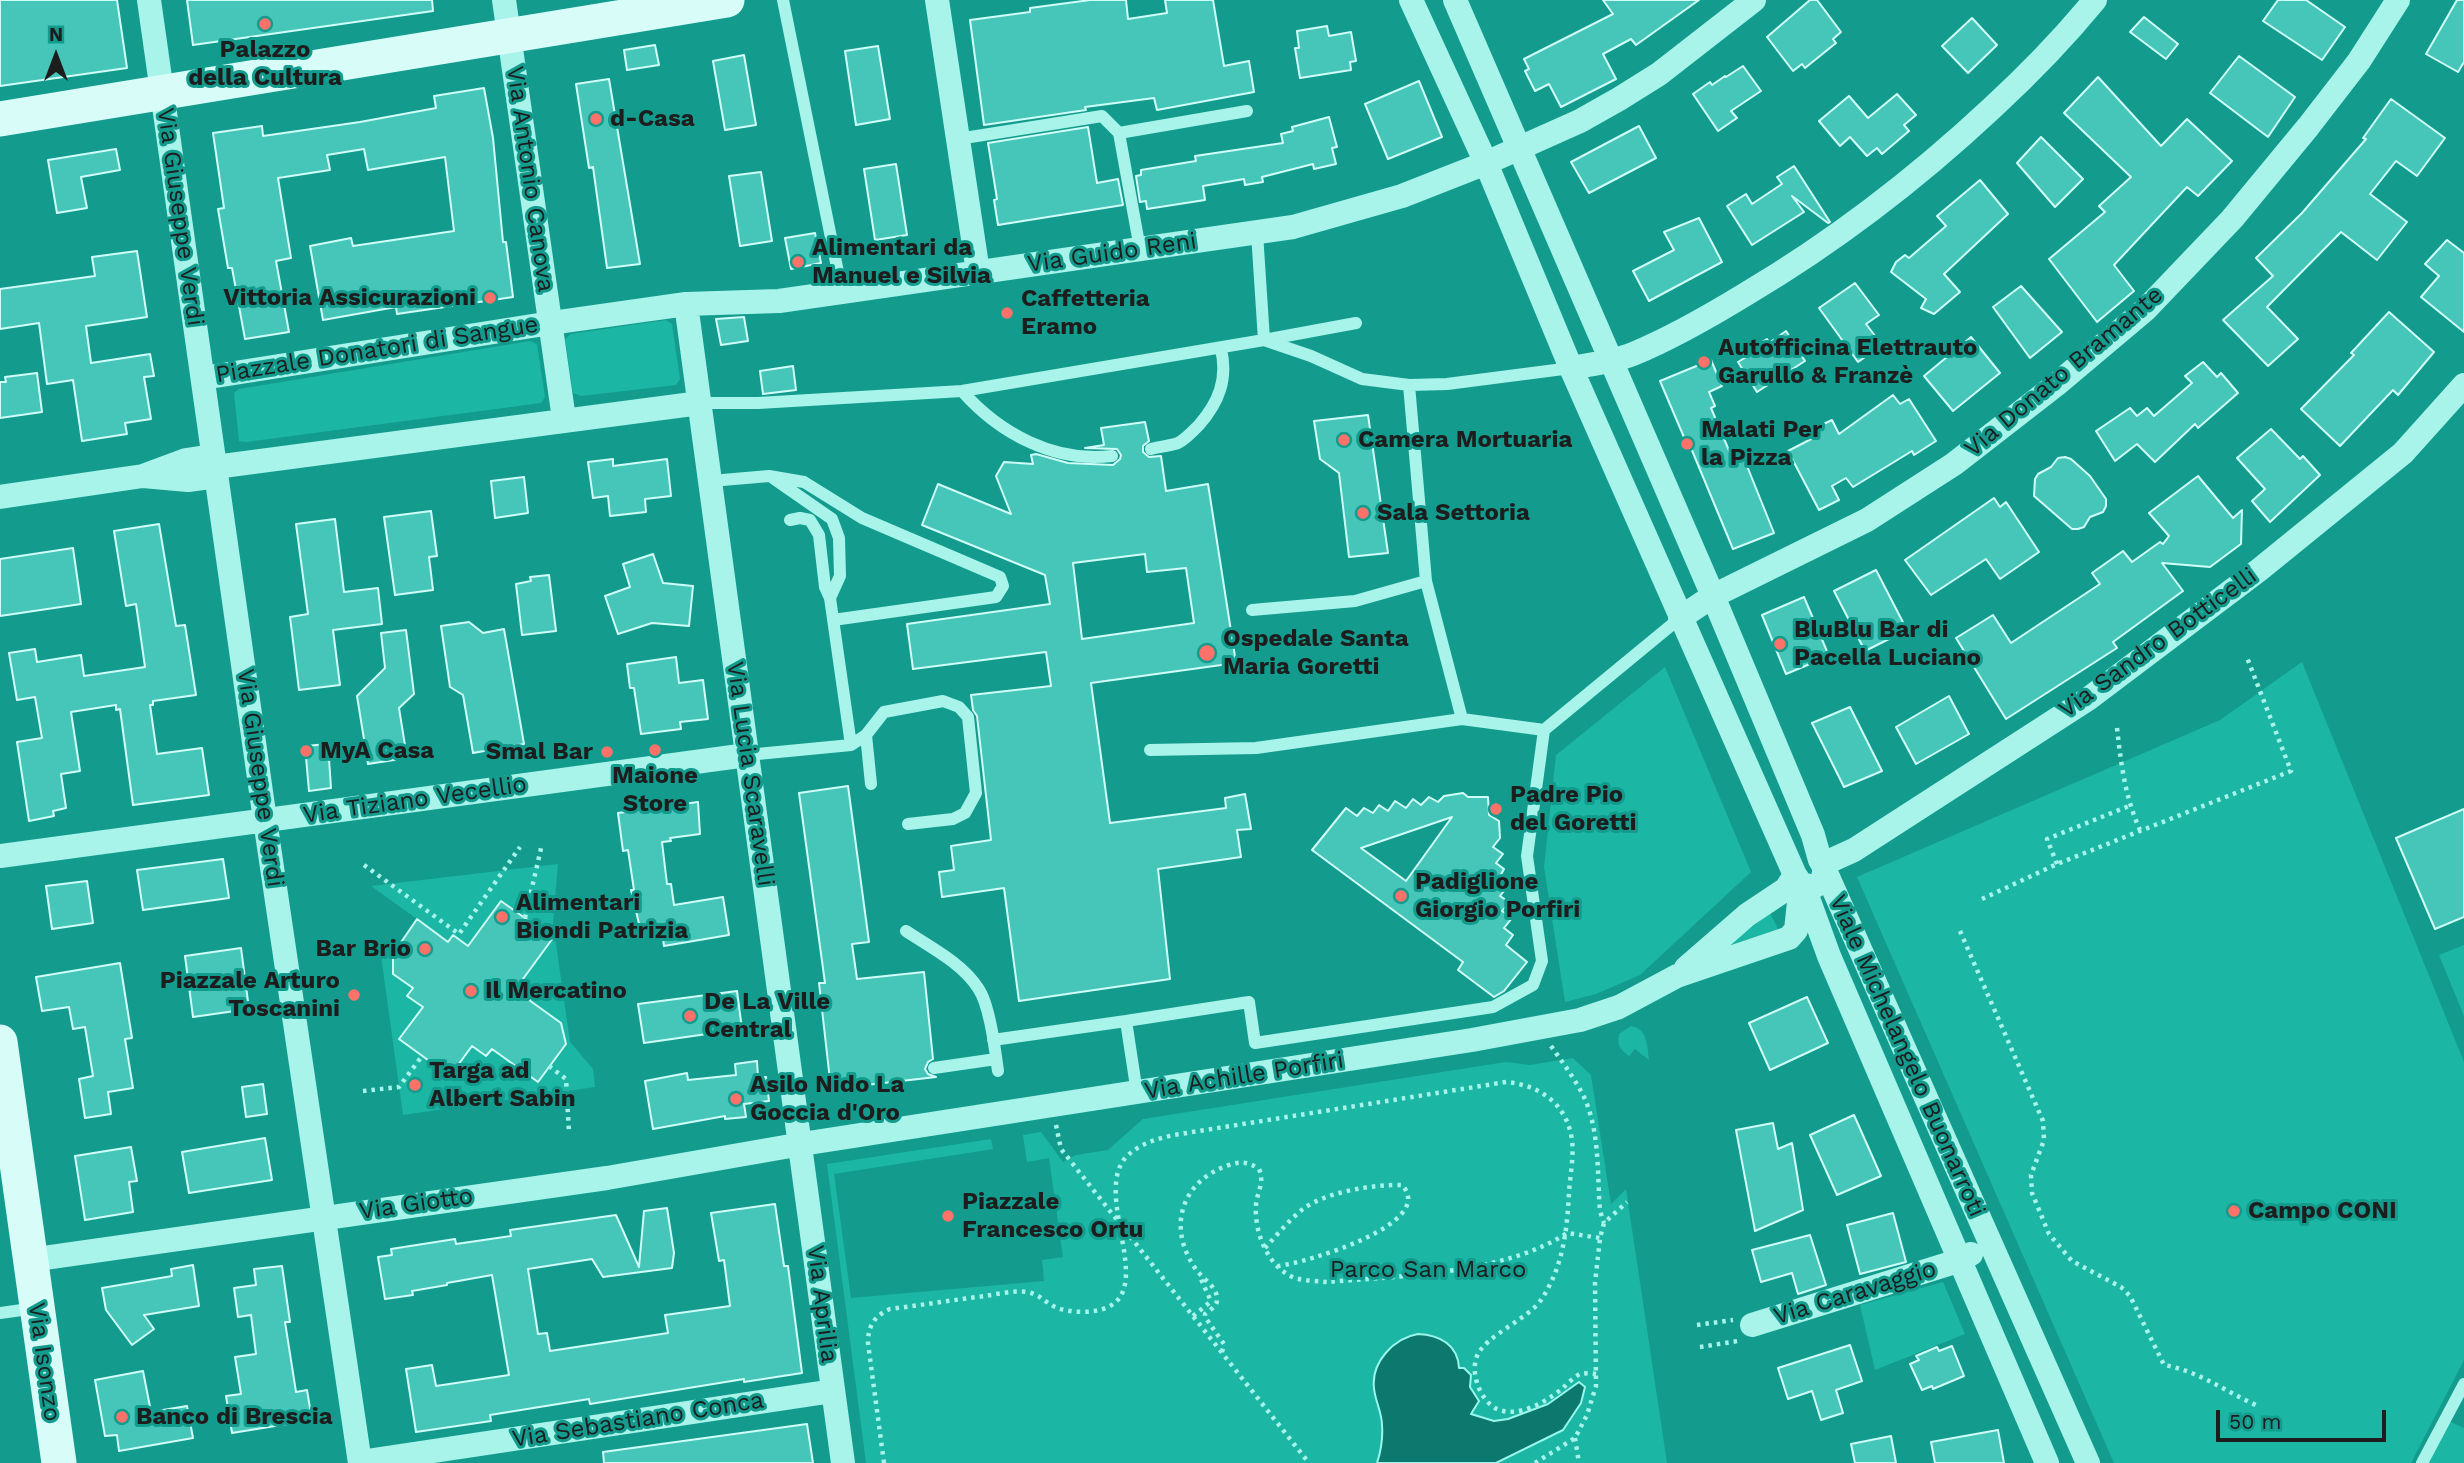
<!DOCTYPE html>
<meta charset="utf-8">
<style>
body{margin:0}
#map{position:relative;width:2464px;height:1463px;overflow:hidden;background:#139c8e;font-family:"Work Sans",sans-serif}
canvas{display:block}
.north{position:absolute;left:21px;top:21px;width:70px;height:70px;-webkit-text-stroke:5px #139c8e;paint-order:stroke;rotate:0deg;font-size:19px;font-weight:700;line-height:28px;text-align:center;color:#1d1d1d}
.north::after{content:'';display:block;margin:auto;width:24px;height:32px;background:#1d1d1d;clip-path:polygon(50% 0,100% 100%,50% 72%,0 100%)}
.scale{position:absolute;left:2216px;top:1410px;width:170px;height:32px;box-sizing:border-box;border:4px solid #1d1d1d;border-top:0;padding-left:9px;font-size:21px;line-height:24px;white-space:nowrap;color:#1d1d1d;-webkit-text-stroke:5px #139c8e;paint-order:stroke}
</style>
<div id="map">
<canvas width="2464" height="1463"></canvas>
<div class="north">N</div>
<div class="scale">50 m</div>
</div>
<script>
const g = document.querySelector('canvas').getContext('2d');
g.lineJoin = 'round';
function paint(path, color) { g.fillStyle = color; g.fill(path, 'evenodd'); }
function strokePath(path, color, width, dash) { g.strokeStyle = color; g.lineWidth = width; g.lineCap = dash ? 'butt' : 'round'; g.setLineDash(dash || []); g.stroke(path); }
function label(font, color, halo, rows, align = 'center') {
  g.font = font + ' "Work Sans",sans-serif'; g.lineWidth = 6; g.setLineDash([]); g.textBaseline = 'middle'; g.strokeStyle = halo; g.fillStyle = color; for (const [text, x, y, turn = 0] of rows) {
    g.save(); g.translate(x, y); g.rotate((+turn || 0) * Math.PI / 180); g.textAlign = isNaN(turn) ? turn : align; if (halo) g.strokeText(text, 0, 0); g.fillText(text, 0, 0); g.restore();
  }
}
const green = new Path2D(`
 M666,320L672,324L680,379L676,385L581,396L573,393L565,339L571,334Z
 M530,341L537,344L545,397L541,403L246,442L239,441L234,393L239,389Z
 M2302,662L2464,1062V1360L2411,1463H2114L1857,877L2220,720Z
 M1665,667L1751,872L1640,975L1596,994L1565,1002L1544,867L1556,755Z
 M558,864L553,923L570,1042L593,1069L595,1087L403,1115L379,941L397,947L417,919L371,886Z
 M1770,913L1778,929L1726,947Z
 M2464,945V1016L2439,955Z
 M1631,1026C1648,1029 1647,1046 1649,1060L1635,1049L1629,1056C1620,1049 1617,1046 1619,1034Z
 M1573,1058L1591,1075L1611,1204L1626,1189L1667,1463H866L827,1164L991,1139L993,1149L834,1174L851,1298L1044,1281L1042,1260L1063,1257L1049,1158L1027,1162L1023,1135L1041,1132L1063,1162L1076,1155L1108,1150L1143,1119L1506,1062L1530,1065Z
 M1943,1282L1965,1334L1875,1370L1860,1305Z
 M2448,1421L2464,1428V1463H2428Z`);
const water = new Path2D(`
 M1418,1334C1440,1335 1458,1345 1459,1368H1464L1471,1375L1470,1387L1479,1401L1471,1414L1494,1421L1508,1419L1548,1404L1579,1382L1585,1387L1581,1403L1563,1430L1496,1463H1377C1381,1451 1383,1438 1382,1425C1382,1412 1375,1401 1374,1388C1371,1362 1394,1338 1418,1334Z`);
const building = new Path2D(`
 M0,0H117L127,68L0,86Z
 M187,0H432L433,11L193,45Z
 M1090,0H1126L1128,19L1167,13L1165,0H1213L1224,66L1249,61L1254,92L1157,110L1154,98L1085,107L1086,110L984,125L970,20L1030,12V8Z
 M1603,0H1699L1636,45L1631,39L1603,54L1616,79L1561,107L1549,84L1535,91L1525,71L1529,69L1524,59L1613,14Z
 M1810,0H1817L1841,32L1833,39L1836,43L1805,68L1802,64L1793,71L1767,37Z
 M2278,0H2306L2345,27L2322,60L2263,21Z
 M2457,0H2464V62L2458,72L2426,54Z
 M2144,17L2178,44L2166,59L2130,32Z
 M1972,18L1997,45L1968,73L1942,46Z
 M1327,26L1329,36L1351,32L1356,61L1350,62L1351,70L1300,78L1295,48H1299L1297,31Z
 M655,45L659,65L627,70L624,50Z
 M878,46L890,119L856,125L845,51Z
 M744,55L756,125L725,130L713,61Z
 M2239,56L2295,97L2268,137L2210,93Z
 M1743,66L1761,91L1731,111L1737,118L1718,131L1693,94L1710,82L1712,85L1725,76L1726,77Z
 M2098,77L2161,146L2187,119L2232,161L2198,196L2187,187L2114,265L2134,291L2097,322L2049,259L2105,212L2099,206L2131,177L2064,113Z
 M609,79L640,264L607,268L593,167L589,168L576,84Z
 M1419,81L1442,137L1388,159L1365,104Z
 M484,88L493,138L503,242H506L513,297L397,314L396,307L323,320L310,246L351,238L353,246L454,231L445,157L368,170L364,149L327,155L330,170L278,178L291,258L276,261L289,332L245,339L232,268H228L218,209L224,208L213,133L262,126L263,136L360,122L436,108L434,96Z
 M1897,94L1916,115L1904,125L1909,131L1882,154L1877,148L1867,156L1850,137L1840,146L1819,121L1849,96L1868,118Z
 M2391,99L2445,138L2417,176L2396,161L2370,194L2407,222L2377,260L2341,232L2267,307L2298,339L2268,366L2223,320L2273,276L2256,258L2302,213L2366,139L2363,138Z
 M1329,117L1337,147L1332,148L1336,164L1314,169L1313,164L1262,177L1263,182L1245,185L1244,179L1203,186L1205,200L1147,209L1146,201L1140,202L1136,176L1141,175V170L1196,161L1195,156L1283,143L1281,134L1293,131L1292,127Z
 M1639,126L1656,158L1589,193L1571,162Z
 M1088,127L1097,183L1118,179L1123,205L998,225L994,200L997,199L988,143Z
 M2041,137L2083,179L2055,207L2017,163Z
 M116,149L120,170L81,177L87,208L57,213L48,160Z
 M896,164L907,235L875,240L864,169Z
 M1794,166L1830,222L1828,223L1792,196L1804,212L1752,245L1727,206L1746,194L1752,204L1782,184L1777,177Z
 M761,172L772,241L740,246L729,176Z
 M1980,180L2008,214L1944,274L1960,292L1934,314L1921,308L1926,299L1891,272L1896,262L1905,255L1909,258L1946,226L1937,216Z
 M1699,218L1722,262L1649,301L1633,271L1674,250L1664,232Z
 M815,233L821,263L791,269L785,238Z
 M2447,240L2464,253V332L2421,297L2439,276L2425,264Z
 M137,251L147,317L86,326L91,363L150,354L154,376L144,377L151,419L125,423L127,434L82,441L73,380L47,384L39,323L0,329V289L95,276L92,257Z
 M1855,283L1879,315L1866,324L1882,345L1858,362L1819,308Z
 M2021,286L2062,332L2030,358L1993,307Z
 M2389,312L2434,352L2398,395L2393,390L2340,446L2301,409L2354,355L2351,353Z
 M744,317L748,341L721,345L716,319Z
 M1786,331L1805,361L1757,392L1738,362L1751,354L1749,350L1767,339L1769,343Z
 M1971,337L2000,373L1953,411L1924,376Z
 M1711,360L1722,386L1709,392L1715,406L1711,408L1733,460L1743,456L1774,533L1733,549L1691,448L1689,449L1660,381Z
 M2203,362L2217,377L2221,373L2238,393L2198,428L2195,424L2155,462L2137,444L2115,461L2096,431L2130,408L2137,416L2147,408L2154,416L2192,383L2185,376Z
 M793,366L796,390L763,394L760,371Z
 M37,373L42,412L0,418V382H6L5,377Z
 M1893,395L1900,404L1909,399L1936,441L1914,455L1912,451L1853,487L1846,478L1832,486L1839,500L1819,510L1788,451L1819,435L1815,428L1832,420L1839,434Z
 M1368,415L1388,553L1349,557L1339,473L1320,459L1314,421Z
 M1145,422L1149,441L1143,446V452L1149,457L1161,456L1166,491L1208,484L1236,663L1091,683L1110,823L1226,808L1225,798L1245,794L1251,829L1237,830L1241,857L1158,869L1170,979L1019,1001L1004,888L942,897L939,872L954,870L951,846L991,840L977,716L973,710L971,695L1051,686L1046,652L913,669L907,624L1050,604L1045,575L922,525L938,484L1011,514L996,476L1004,462L1033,464L1031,455L1036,454L1068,463L1113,465L1120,459L1121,455L1117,449L1085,448L1104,445L1101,428ZM1145,554L1147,572L1186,568L1194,623L1082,639L1073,563Z
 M2271,429L2300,459L2303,456L2320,475L2270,522L2252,501L2265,489L2237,458Z
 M2065,457L2071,459L2090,476L2106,499V506L2103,512L2090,517L2084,527L2078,529H2072L2034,496L2035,479L2038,474L2051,467L2058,458Z
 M613,459V466L667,459L671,496L645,499L646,512L610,516L608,496L593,498L588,462Z
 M2198,476L2233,518L2242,510L2241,544L2210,567L2162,563L2183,591L2113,642L2117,648L2006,719L1956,638L1993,615L2011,643L2100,584L2092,573L2123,551L2132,562L2160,542L2163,544L2169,536L2149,513Z
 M524,477L528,513L495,518L491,481Z
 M1994,498L2000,507L2006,502L2039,552L2000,579L1986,559L1931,595L1905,560Z
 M431,511L437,556L429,557L433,590L395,595L384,517Z
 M335,519L344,592L378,588L382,624L333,630L340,685L299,690L290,617L308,614L296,524Z
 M159,524L176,626L185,625L196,695L153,701V705H150L157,754L202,748L209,795L133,805L120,709L116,710V705L71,712L80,771L61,774L66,808L53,811L54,816L29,821L17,742L42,738L35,697L17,700L9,653L35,649L37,662L81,655L84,676L145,667L136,604L126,606L114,531Z
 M73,548L81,604L0,616V559Z
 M653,554L663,583L693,586L689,626L652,623L618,634L605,596L630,587L623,564Z
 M1876,570L1907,630L1865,651L1834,591Z
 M549,575L556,631L522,635L516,584L531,581L530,577Z
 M1804,597L1829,656L1786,674L1762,615Z
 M469,622L483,633L504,629L524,744L473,753L463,695L450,687L441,626Z
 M406,630L414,694L399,708L407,758L368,764L357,696L385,668L381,633Z
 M676,657L679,683L703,680L708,719L680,722L681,729L641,734L634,688H630L627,664Z
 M1949,696L1969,734L1916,764L1896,727Z
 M1850,707L1882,771L1844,787L1812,723Z
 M328,744L331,788L309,791L305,746Z
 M848,786L869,942L852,944L857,979L924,972L933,1059L928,1062L925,1069L928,1074L936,1077L831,1089L819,983H825L799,793Z
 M1463,793L1468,797H1488L1489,815L1499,821L1500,838L1493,847L1503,854L1496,863L1504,869L1498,880L1508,886L1500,896L1509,902L1502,911L1512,918L1504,928L1513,935L1506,945L1527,962L1504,991L1494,997L1458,970L1463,962L1312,850L1346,808L1357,816L1364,808L1373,813L1379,805L1388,811L1395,801L1406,808L1413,799L1421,805L1429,797L1438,802L1444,796ZM1452,817L1406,881L1361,848Z
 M698,802L700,834L670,838L671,841L662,842L667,884H671L674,905L723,897L729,935L664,946L661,924L640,928L631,890H634L628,850L623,851L618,813Z
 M2464,809V917L2435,929L2396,838Z
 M223,859L229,898L143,910L137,870Z
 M87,881L93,923L52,929L46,886Z
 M501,901L553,938L520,983L534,994L529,1000L561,1023L566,1044L538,1082L492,1049L486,1056L472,1046L450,1076L399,1039L423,1007L407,996L413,988L393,974V954L417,919L448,942L453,935L468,946Z
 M241,948L249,1009L193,1017L185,956Z
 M120,963L132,1038L125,1039L133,1088L108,1092L111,1114L85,1118L79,1079L93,1076L85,1027L73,1029L69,1007L42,1011L36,977Z
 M737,991L742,1029L644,1043L638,1004Z
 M1807,997L1828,1043L1770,1070L1749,1023Z
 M757,1061L758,1078L766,1077L769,1101L744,1104L746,1117L725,1119V1116L653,1129L645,1081L687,1073L688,1080L736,1075L735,1064Z
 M263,1084L267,1114L246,1117L242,1087Z
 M1854,1115L1881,1176L1837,1195L1810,1135Z
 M1773,1123L1778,1149L1792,1143L1803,1210L1755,1231L1736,1130Z
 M265,1138L272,1180L189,1193L182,1152Z
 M131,1147L137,1181L129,1182L133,1212L85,1220L75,1156Z
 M775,1204L784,1266H788L802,1373L744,1382V1379L590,1404L589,1399L490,1415L491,1421L416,1432L406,1369L432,1365L436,1386L509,1375L492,1275L447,1283V1285L412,1291L413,1295L385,1299L378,1257L392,1255L391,1249L455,1239L456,1244L511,1236L510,1230L616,1215L639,1267L644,1211L667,1208L674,1253L672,1268L603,1277L592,1259L528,1269L538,1334L547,1333L550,1351L668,1333L665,1315L730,1306L724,1260L719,1261L711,1213Z
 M1893,1213L1906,1262L1860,1274L1847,1225Z
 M1810,1235L1826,1285L1798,1294L1792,1273L1761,1282L1752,1250Z
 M193,1265L199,1306L144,1315L154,1329L132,1345L106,1310L102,1288L172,1276L171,1269Z
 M282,1266L290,1322H285L296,1392L307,1390L312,1420L232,1433L226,1396L241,1394L235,1357L256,1354L251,1315L238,1317L234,1288L256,1285L254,1269Z
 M1850,1345L1862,1381L1836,1390L1843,1413L1821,1420L1812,1391L1788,1399L1778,1368Z
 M1952,1346L1964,1376L1933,1389L1932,1386L1922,1390L1910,1364L1919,1360L1916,1356L1937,1347L1939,1351Z
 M143,1371L151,1412L187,1406L193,1438L119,1451L117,1435L105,1436L95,1380Z
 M807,1424L813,1463H604L603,1452Z
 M1998,1430L2004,1463H1935L1931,1442Z
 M1891,1436L1896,1463H1855L1851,1444Z`);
const path = new Path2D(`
 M2117,728C2121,764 2125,797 2140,830
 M2057,864L2047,839L2129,806
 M364,865L459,934L520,847
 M1982,899L2057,864L2291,771L2246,655
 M525,918L542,844
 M1960,931L2043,1121L2044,1140L2031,1175L2032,1193L2049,1234L2072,1261L2121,1287L2130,1296L2164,1365C2199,1371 2224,1391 2256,1405
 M1551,1046C1563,1063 1575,1079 1584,1097C1600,1132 1597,1173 1600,1211L1604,1223
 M549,1066L566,1079L569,1132
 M363,1091L399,1087L422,1056
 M1056,1125L1061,1149L1309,1463
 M1265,1248C1277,1235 1289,1220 1303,1209C1325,1192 1375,1184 1402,1185C1438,1224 1305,1263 1278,1266
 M1193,1316L1209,1303L1210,1299L1200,1277
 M1697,1325L1733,1320
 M1700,1347L1738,1341
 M1222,1352L1224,1344L1205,1317V1314C1210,1310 1218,1306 1217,1298C1216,1285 1201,1278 1195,1268C1167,1227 1181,1181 1229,1165C1241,1161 1249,1162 1259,1169C1265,1182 1257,1192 1256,1205C1254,1232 1268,1268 1295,1278C1305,1281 1317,1281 1327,1282C1400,1276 1505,1274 1567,1233L1600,1238
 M1575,1438L1579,1463
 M884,1463L868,1343C868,1326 874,1316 890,1309C922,1305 953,1300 985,1296C998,1294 1014,1290 1027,1292C1039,1294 1045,1302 1055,1307C1069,1313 1094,1314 1108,1307C1154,1286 1093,1194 1126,1157C1139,1144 1156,1139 1174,1135L1506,1082C1540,1085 1567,1104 1572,1140C1574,1157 1570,1176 1569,1193C1567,1231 1563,1267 1541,1300C1528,1319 1485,1336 1477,1356C1470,1373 1480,1399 1495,1408C1517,1420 1547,1401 1563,1388C1568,1383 1574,1377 1580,1374C1585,1373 1591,1373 1596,1374
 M1535,1463L1575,1438L1587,1415L1596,1386L1595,1283L1600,1238L1604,1223L1627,1202`);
const lane = new Path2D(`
 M783,0L842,292
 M1119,133L1140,249
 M958,139L1102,116L1119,133L1247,111
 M1257,233L1264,340L1356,323
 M1409,385L1426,581L1462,719L1544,730
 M962,391C999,433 1054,463 1112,456
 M700,403H758L962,391L1264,340L1311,356L1362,379L1409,385L1447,384L1571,368
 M1151,449C1159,447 1169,446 1178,443C1186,439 1193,431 1199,425C1219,402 1228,379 1221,349
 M711,481L769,476L804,482L862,518L1000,577L1003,586L996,597L833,620
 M790,520L800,518L810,520L819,535L825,587L830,598
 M1252,610L1355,601L1426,581
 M866,735L871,784
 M851,745L866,735L884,712L943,701L959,707L968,717L976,793L965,813L953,819L908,824
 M1150,750L1256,748L1462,719
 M747,755L851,745L830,598L840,576L839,538L832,519L773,478
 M906,931C930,947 962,963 978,988C990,1005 995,1050 998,1071
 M993,1040L1126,1021
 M934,1068L996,1059
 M1137,1093L1126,1021L1249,1002L1255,1043L1493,1007L1533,985L1542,961L1527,856L1544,730L1680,618
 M0,1313L36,1308
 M2422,1463L2464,1384`);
const street = new Path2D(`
 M149,0L265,820L360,1463
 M504,0L564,419
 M937,0L978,272
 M1411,0L1486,163L1571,368L1795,875L1801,884L1813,887L1822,882L1825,868
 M1455,0L1713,596L1813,835L1820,860
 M686,304L843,1463
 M1571,368C1591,364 1614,362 1633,354C1672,338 1710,316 1746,294C1837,240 1915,180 1992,108C2029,74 2063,39 2095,0
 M203,378L551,323L686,304L779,301L1293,227L1402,196L1486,163L1580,121L1619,99L1659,74L1754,0
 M213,456L186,460L143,476L188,480L217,476
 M215,467L700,403
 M0,497L143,476
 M1680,618L1713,596L1867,520L1954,464L2057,384L2146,309L2232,219L2308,127L2359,61L2398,0
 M0,856L747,755
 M1821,861L2088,1463
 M1823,864L1854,850L2088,699L2259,570L2403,453L2464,385
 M1804,887L1829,956L2047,1463
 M1686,968L1747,915L1786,889L1795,875
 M30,1260L607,1178L802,1144L1472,1040L1580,1020L1619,1007L1677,976L1789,938L1796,930L1801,884
 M1752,1325L1958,1261L1971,1254
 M360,1462L833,1391`);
const secondary = new Path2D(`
 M0,119L727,0
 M0,1042L59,1463`);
const markers = [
 [265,24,7,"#ff726a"],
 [596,119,7,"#ff726a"],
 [798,262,7,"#ff726a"],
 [490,298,7,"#ff726a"],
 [1007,313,7,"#ff726a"],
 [1704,362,7,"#ff726a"],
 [1344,440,7,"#ff726a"],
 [1687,444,7,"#ff726a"],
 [1363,513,7,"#ff726a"],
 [1780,644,7,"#ff726a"],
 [1207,653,9,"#ff726a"],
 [655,750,7,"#ff726a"],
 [306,751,7,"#ff726a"],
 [607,752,7,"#ff726a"],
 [1496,809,7,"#ff726a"],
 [1401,896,7,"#ff726a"],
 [502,917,7,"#ff726a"],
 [425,949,7,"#ff726a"],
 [471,991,7,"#ff726a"],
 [354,995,7,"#ff726a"],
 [690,1016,7,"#ff726a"],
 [415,1085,7,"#ff726a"],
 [736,1099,7,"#ff726a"],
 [2234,1211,7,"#ff726a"],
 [948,1216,7,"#ff726a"],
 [122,1417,7,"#ff726a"]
];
const poiNames = [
 ["Palazzo",265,50,"center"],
 ["della Cultura",265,78,"center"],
 ["d-Casa",610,119],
 ["Alimentari da",812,248],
 ["Manuel e Silvia",812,276],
 ["Vittoria Assicurazioni",476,298,"right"],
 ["Caffetteria",1021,299],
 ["Eramo",1021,327],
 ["Autofficina Elettrauto",1718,348],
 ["Garullo & Franzè",1718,376],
 ["Malati Per",1701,430],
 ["la Pizza",1701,458],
 ["Camera Mortuaria",1358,440],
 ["Sala Settoria",1377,513],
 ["BluBlu Bar di",1794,630],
 ["Pacella Luciano",1794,658],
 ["Ospedale Santa",1223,639],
 ["Maria Goretti",1223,667],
 ["MyA Casa",320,751],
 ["Smal Bar",593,752,"right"],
 ["Maione",655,776,"center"],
 ["Store",655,804,"center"],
 ["Padre Pio",1510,795],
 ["del Goretti",1510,823],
 ["Padiglione",1415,882],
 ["Giorgio Porfiri",1415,910],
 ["Alimentari",516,903],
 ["Biondi Patrizia",516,931],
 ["Bar Brio",411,949,"right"],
 ["Piazzale Arturo",340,981,"right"],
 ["Toscanini",340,1009,"right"],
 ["Il Mercatino",485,991],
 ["De La Ville",704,1002],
 ["Central",704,1030],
 ["Targa ad",429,1071],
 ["Albert Sabin",429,1099],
 ["Asilo Nido La",750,1085],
 ["Goccia d'Oro",750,1113],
 ["Piazzale",962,1202],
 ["Francesco Ortu",962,1230],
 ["Campo CONI",2248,1211],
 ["Banco di Brescia",136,1417]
];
const streetNames = [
 ["Via Antonio Canova",530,179,82],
 ["Via Giuseppe Verdi",180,217,82],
 ["Via Guido Reni",1112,253,-8],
 ["Piazzale Donatori di Sangue",377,350,-9],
 ["Via Donato Bramante",2064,372,-40],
 ["Via Sandro Botticelli",2158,643,-36],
 ["Via Lucia Scaravelli",750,774,82],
 ["Via Giuseppe Verdi",260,778,82],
 ["Via Tiziano Vecellio",415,800,-8],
 ["Viale Michelangelo Buonarroti",1907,1056,66],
 ["Via Achille Porfiri",1244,1076,-9],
 ["Via Giotto",416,1204,-8],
 ["Via Caravaggio",1855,1293,-17],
 ["Via Aprilia",822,1304,83],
 ["Via Isonzo",44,1362,82],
 ["Via Sebastiano Conca",638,1420,-9]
];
const parkNames = [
 ["Parco San Marco",1428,1270]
];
paint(green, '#1bb6a4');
paint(water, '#0c786e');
strokePath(water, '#9af7eb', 2);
paint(building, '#45c6b8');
strokePath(building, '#d0fdf8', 2);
strokePath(path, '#a8f4eb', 4.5, [3.5, 5]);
strokePath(lane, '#a8f4eb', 12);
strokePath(street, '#a8f4eb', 24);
strokePath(secondary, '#d8fdf9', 35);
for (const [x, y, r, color] of markers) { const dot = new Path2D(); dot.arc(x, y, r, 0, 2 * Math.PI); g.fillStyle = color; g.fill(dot); strokePath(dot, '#139c8e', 2.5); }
label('bold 24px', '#1d1d1d', '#139c8e', poiNames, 'left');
label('24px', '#1d1d1d', '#139c8e', streetNames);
label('24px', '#1b1d1d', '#139c8e', parkNames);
</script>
